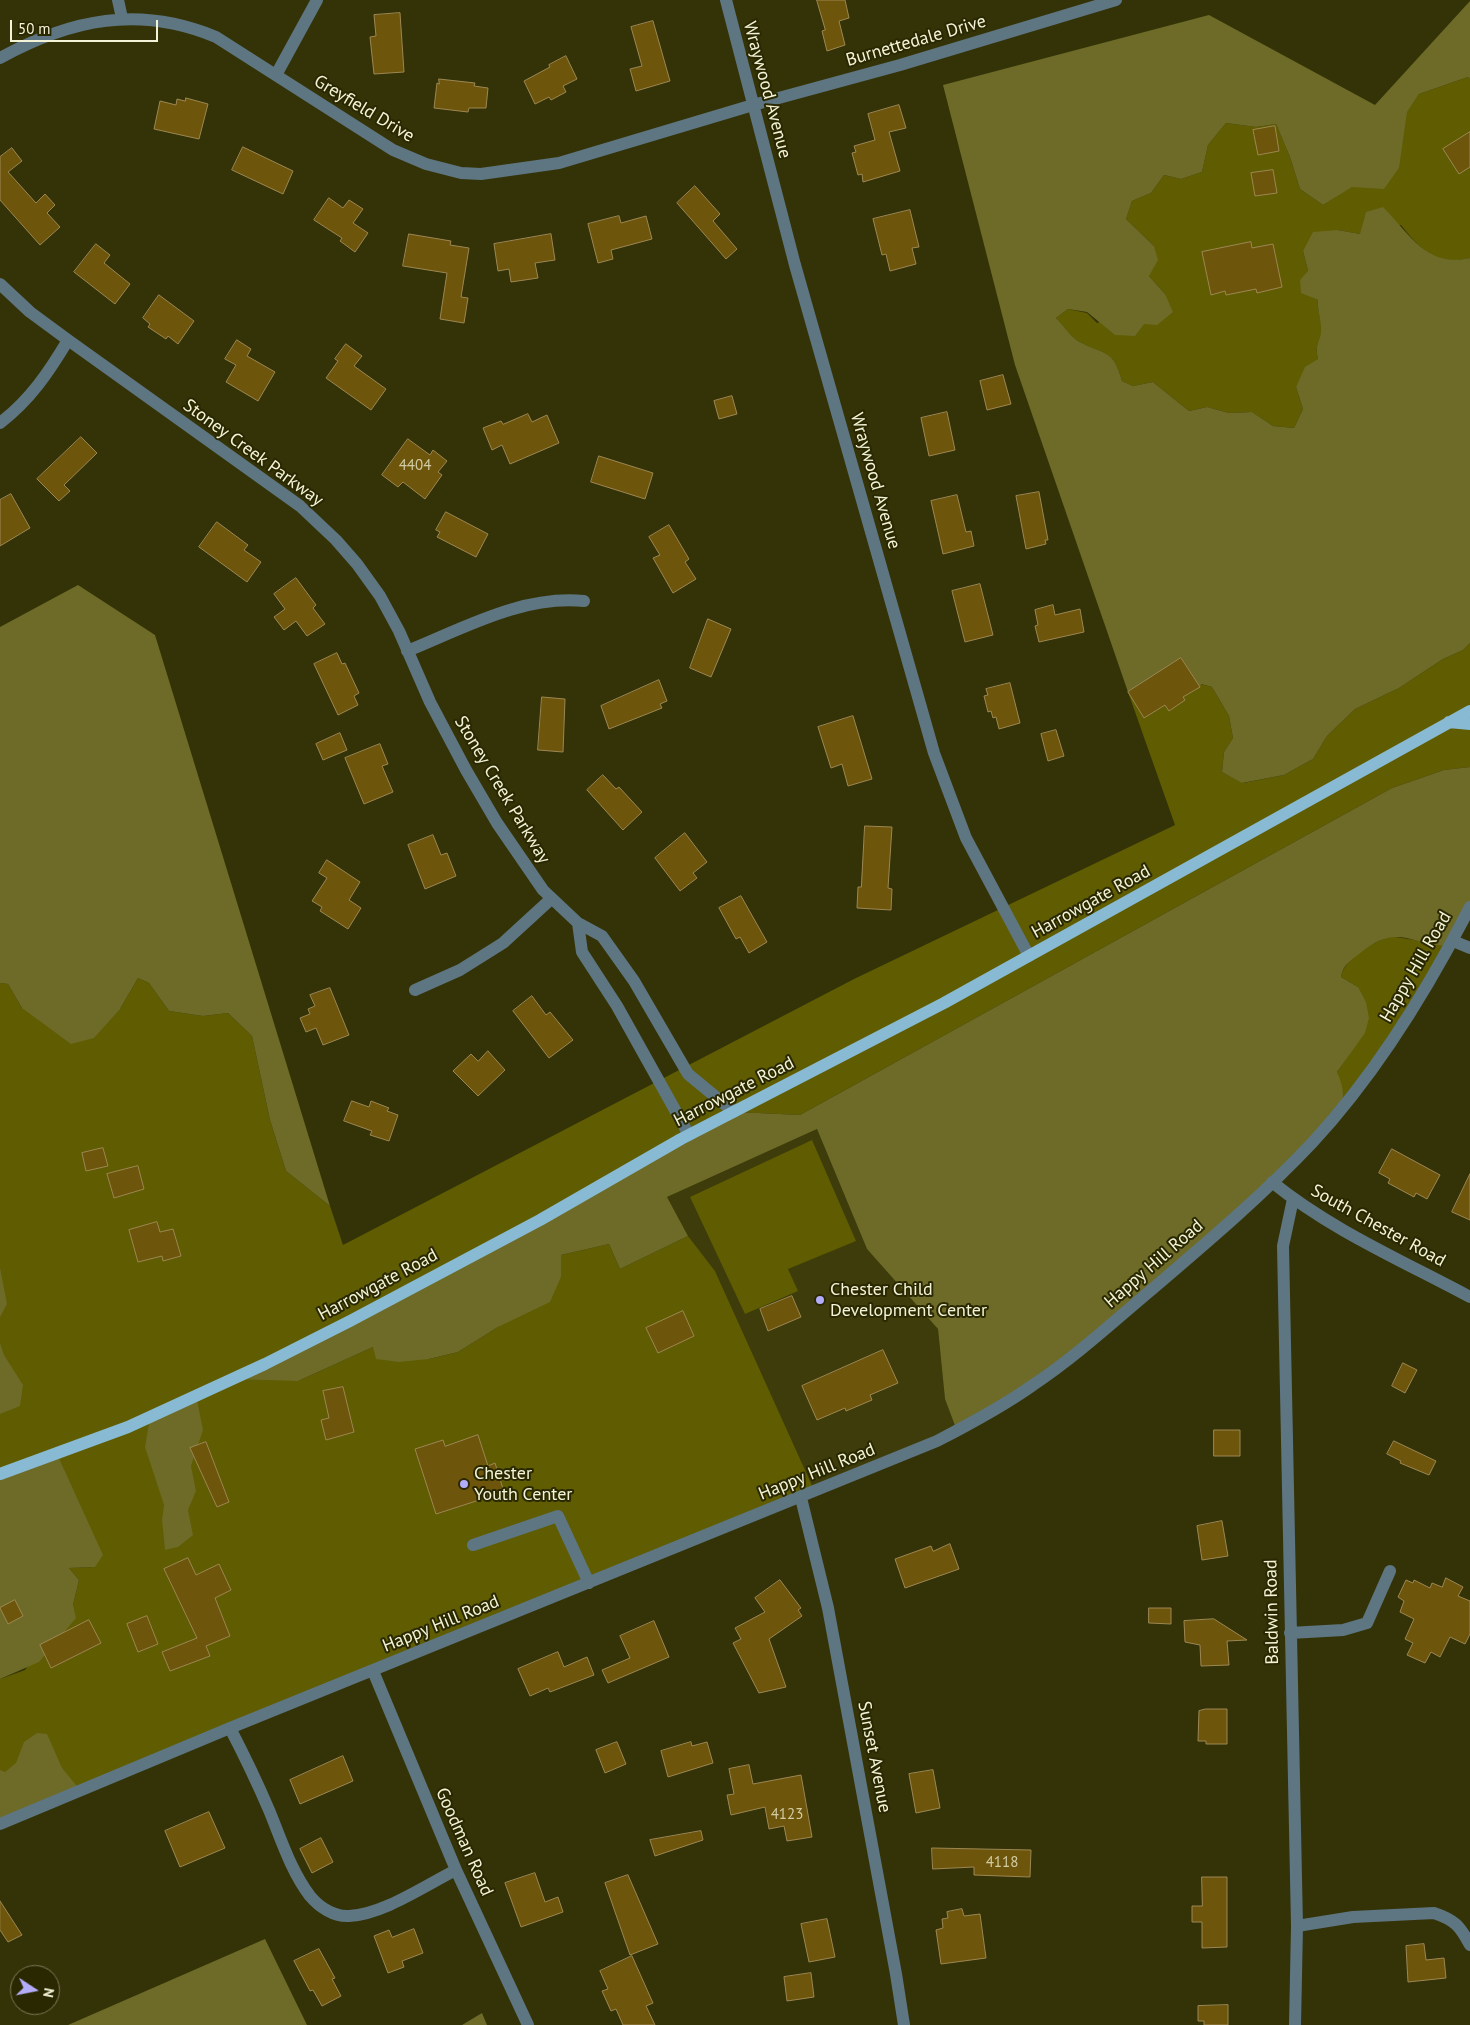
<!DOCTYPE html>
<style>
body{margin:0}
#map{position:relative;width:1470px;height:2025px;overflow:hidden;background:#343308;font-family:"PT Sans",sans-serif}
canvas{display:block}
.north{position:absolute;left:10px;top:1965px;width:50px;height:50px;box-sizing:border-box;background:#2a2800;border:1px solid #7a7a56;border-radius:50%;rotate:101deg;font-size:14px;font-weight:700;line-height:20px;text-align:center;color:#f3f4d7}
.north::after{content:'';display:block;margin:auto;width:18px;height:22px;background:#b3adf9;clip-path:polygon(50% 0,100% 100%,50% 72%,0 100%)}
.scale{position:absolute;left:10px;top:20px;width:148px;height:22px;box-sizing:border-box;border:2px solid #f3f4d7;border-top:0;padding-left:6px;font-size:15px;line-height:18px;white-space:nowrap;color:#f3f4d7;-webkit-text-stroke:4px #2a2800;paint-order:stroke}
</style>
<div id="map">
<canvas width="1470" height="2025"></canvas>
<div class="north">N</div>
<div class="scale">50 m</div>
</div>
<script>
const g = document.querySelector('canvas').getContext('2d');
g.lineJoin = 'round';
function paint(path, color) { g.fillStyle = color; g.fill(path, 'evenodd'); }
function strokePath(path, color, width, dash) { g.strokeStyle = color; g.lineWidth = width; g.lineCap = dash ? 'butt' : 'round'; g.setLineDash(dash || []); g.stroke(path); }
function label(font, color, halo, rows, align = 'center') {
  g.font = font + ' "PT Sans",sans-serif'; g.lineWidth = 4; g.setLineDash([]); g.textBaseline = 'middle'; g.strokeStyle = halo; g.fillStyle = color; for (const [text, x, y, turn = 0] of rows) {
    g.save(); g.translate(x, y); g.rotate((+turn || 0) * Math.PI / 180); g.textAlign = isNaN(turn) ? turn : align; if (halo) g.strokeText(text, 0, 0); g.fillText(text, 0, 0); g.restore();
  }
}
const built = new Path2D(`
 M817,1129L867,1249L938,1329L945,1399L957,1431L815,1492L715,1271L688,1236L667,1197Z`);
const green = new Path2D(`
 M1468,77L1470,79V258C1436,266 1421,250 1401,225L1360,234L1338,230L1303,251L1308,271L1301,292L1318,300C1317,310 1321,318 1322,328C1322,341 1314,341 1318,359L1296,387L1303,409L1294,428L1273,426L1252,412L1229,413L1207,407L1189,411L1153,382L1133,386L1122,381C1113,347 1103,356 1078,341C1070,336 1062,325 1056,318L1068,309L1087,313L1097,323L1165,294L1149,276L1154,246L1126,219L1132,201L1151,193L1164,175L1181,179L1202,172L1208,145L1226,123L1256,127L1276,124L1290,157L1300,189L1323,205L1352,186L1419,94Z
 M1470,643V767L1444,770L1392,788L800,1115L736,1112L298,1381L373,1347L429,1359L458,1352L498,1327L561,1277V1255L609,1244L620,1269L688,1236L715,1271L815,1492L0,1825V1679L25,1670L73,1605L79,1580L69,1568L95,1567L0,1474V983L8,984L22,1008L120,1009L138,978L149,983L169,1011L203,1016L228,1013L252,1036L270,1120L286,1171L330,1206L343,1245L854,979L1175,825L1128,692L1144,718L1165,705L1169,710L1185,700L1183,697L1200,687V684L1212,687L1229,716L1233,738L1224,752L1222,772L1243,783L1284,775L1313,759L1327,736L1355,709L1399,688L1443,659L1463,650Z
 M1390,936L1450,946L1343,1106L1337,1072L1348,1056L1358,987L1341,977C1345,957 1372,943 1390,936Z
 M812,1140L856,1241L788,1269L798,1291L745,1314L690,1197Z`);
const forest = new Path2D(`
 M1470,1V79L1468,77L1419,94L1407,112L1399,168L1384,189L1352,187L1323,205L1300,189L1290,157L1276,124L1256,127L1226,123L1208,145L1202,172L1181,179L1164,175L1151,193L1132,201L1126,219L1154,246L1158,260L1149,276L1165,294L1173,312L1157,325L1144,324L1135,336L1115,335L1087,312L1068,309L1056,318C1063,325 1070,336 1078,341C1104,356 1113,347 1122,381L1133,386L1153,382L1189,411L1207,407L1229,413L1252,412L1273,426L1294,428L1303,409L1296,387L1305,367L1318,359C1314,341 1322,341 1321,328C1321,319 1317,310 1318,300L1301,293L1300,280L1308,271L1303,251L1313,232L1338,230L1360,234L1366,212L1383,207C1410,234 1426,268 1470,258V643L1463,650L1443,659L1399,688L1355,709L1327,736L1313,759L1284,775L1242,783L1222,772L1224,752L1233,738L1229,716L1212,687L1201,684L1200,687L1181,658L1128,692L1015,365L943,85L1209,15L1375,105Z
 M78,585L155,635L330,1206L286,1171L270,1120L252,1036L228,1013L203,1016L169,1011L149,983L138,978L120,1009L94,1038L71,1044L22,1008L8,984L0,983V627Z
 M1470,767V907L1450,946C1408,945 1398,922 1359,954C1350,961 1343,965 1341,977L1358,987L1366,1002L1369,1018L1365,1033L1337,1072C1353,1107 1334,1117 1312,1143L1078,1352L957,1431L945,1399L938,1329L867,1249L817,1129L667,1197L688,1236L620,1269L609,1244L561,1255V1277L550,1302L498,1327L458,1352L429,1359L399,1362L376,1359L373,1347L298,1381L232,1379L737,1112L800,1115L1392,788L1444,770Z
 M0,1268L7,1304L0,1317Z
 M0,1343L4,1355L23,1385L20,1406L0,1414Z
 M196,1395L203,1430L191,1466L196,1491L188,1510L193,1535L178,1547L165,1550L162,1520L164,1505L145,1447L150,1417Z
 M57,1454L103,1555L95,1567L69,1568L79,1580L73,1605L76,1618L39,1662L0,1679V1474Z
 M37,1733L47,1734L62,1768L81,1791L0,1824V1770L5,1772L16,1763L24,1742Z
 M265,1939L307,2025H68Z
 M482,2013L487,2025H462Z`);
const building = new Path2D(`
 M817,0H845L849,18L839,21L845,45L827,51L822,31L825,30Z
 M400,13L404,72L374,74L370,37L376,36L374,15Z
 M653,21L670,81L636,91L630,69L642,66L631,27Z
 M566,56L577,79L563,86L566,92L551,100L549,97L535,104L524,81L550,67L549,65Z
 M439,79L475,83L474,86L488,88L486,108H469L468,112L434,108L437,83L439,84Z
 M186,98L208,104L199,139L154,129L160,101L176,105L177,99L185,101Z
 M899,105L906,128L889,132L900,171L863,182L862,174L858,175L852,153L856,152L854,146L875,140L868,114Z
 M1275,126L1279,151L1258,155L1253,130Z
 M1470,132V167L1459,174L1443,149Z
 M243,147L293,171L283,194L232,170Z
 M12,148L22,161L8,172L36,203L45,194L55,205L47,213L60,227L40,245L0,200V157Z
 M1273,170L1277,193L1255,196L1251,173Z
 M695,186L720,214L713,221L737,249L726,259L677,203Z
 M329,198L343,208L349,200L363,209L353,223L368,233L355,252L340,241L342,238L314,220Z
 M910,210L919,247L912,248L916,264L890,271L886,254L882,255L873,219Z
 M619,216L621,223L646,216L652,239L611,250L613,259L598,263L588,224Z
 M409,234L451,241L450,245L469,248L461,297L468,298L464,323L440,319L447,273L403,266Z
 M551,234L555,260L535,263L538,278L511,282L509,269L498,271L494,244Z
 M1251,242L1252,248L1273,244L1282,287L1257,293L1256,289L1226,295L1225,291L1211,295L1202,252Z
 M96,244L110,255L104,263L130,284L115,304L74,272Z
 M159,295L194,321L178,344L168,336L166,339L148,327L150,324L143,318Z
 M237,340L251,349L247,356L275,372L258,401L226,382L236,365L225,359Z
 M346,344L362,356L354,366L386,389L371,410L326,378L338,361L335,359Z
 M1003,375L1011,404L987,410L980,381Z
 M732,396L737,414L719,419L714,401Z
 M947,412L955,450L929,456L921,418Z
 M528,414L532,422L547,415L559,443L510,464L502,445L492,450L483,428L501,421L503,424Z
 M81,437L97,453L64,485L70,491L59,501L37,479Z
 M408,439L430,455L433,450L447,461L438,472L442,475L425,499L403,482L398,487L382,475Z
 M599,456L653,473L645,499L591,482Z
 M1039,492L1048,540H1045L1046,544L1026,549L1016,496Z
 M11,494L30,528L0,546V500Z
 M957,495L966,532L971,531L974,546L943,554L931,501Z
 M446,512L488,534L476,557L437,537L440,532L436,530Z
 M217,522L248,545L244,550L261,562L247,582L199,547Z
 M669,525L689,559L685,562L696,579L673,593L653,558L660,555L649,537Z
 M296,578L316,605L313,608L325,624L307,636L296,621L284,630L274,617L285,609L274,594Z
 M980,584L993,635L965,642L952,591Z
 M1053,605L1055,615L1080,609L1084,632L1039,642L1035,626L1038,625L1035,610Z
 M708,619L731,629L711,677L690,668Z
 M337,653L342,664L345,663L359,693L354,696L358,705L338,715L314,664Z
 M1181,658L1200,687L1183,697L1185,700L1169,711L1165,705L1144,718L1128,692Z
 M659,680L667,701L660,704L662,708L609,729L601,706Z
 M1010,683L1020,723L999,729L996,717L993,718L991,711L988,712L984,696L988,695L986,689Z
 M542,697L565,699L563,752L538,750Z
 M853,716L872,779L848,786L842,764L831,768L818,727Z
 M1056,730L1064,756L1048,761L1041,734Z
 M340,733L347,750L323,760L316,744Z
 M380,744L388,764L382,766L393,792L364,804L345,758Z
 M603,775L616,789L619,787L642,812L623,830L587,790Z
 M865,826L892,827L888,888L892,889L891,910L857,908L858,887H861Z
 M685,833L707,862L693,873L697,878L680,891L655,858Z
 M433,835L441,855L447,853L456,876L425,889L408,845Z
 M327,860L360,882L349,900L361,908L348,929L320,911L322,907L312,901L327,878L319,873Z
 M741,896L767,942L749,953L740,937L736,939L719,908Z
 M330,988L349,1035L323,1045L316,1028L306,1032L300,1018L310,1014L308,1009L315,1006L310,995Z
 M532,996L546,1015L550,1012L573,1040L549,1058L513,1011Z
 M488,1051L505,1070L478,1096L453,1071L471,1054L478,1061Z
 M352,1101L369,1107L371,1101L389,1108L387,1111L398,1115L389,1141L370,1135L372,1131L344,1121Z
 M103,1148L108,1166L86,1171L82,1153Z
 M1392,1149L1440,1175L1427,1199L1416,1193L1414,1197L1388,1183L1390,1179L1379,1173Z
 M138,1166L144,1189L114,1198L107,1174Z
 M1470,1174V1220L1452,1212Z
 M157,1222L160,1232L173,1229L181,1256L163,1261L162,1256L138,1262L129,1230Z
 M792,1296L801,1317L768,1331L760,1309Z
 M683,1311L694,1336L658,1353L646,1328Z
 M883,1350L898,1383L870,1395L872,1400L846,1411L845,1408L817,1420L802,1386Z
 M1403,1363L1417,1370L1405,1393L1392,1386Z
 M343,1387L354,1432L326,1440L321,1420L329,1418L323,1391Z
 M1214,1430H1240V1456H1214Z
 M478,1435L488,1466L495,1463L504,1492L436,1514L415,1449L443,1440L445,1446Z
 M1394,1441L1436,1461L1429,1475L1400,1463L1401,1461L1387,1454Z
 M206,1442L229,1502L217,1507L190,1448Z
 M1222,1521L1228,1556L1202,1560L1197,1526Z
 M950,1544L959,1569L905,1588L895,1559L931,1546L933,1551Z
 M188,1558L196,1575L219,1564L231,1590L215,1598L230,1636L206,1646L210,1656L170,1671L162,1652L197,1638L164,1569Z
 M1446,1578L1463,1587L1458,1596L1470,1601V1634L1465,1644L1450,1637L1440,1657L1431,1652L1425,1663L1407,1655L1413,1643L1405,1639L1414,1619L1400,1612L1404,1601L1398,1597L1406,1580L1413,1583L1414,1580L1430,1588L1432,1583L1442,1587Z
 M780,1580L801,1608L798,1610L802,1616L769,1639L786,1687L759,1693L733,1643L741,1639L735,1628L765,1612L755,1598Z
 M15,1600L23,1616L8,1624L0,1608Z
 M1149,1608H1171V1624L1149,1623Z
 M147,1616L158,1644L138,1652L127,1624Z
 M1214,1619L1247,1640L1227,1641L1229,1665L1201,1666L1200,1645L1185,1642L1184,1621Z
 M89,1620L101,1643L51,1668L40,1645Z
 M654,1621L669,1657L608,1683L602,1670L630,1658L620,1636Z
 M558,1652L564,1667L587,1657L594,1675L550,1692L548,1688L530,1696L518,1669Z
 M1206,1709H1227V1744H1206V1741H1198L1199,1711Z
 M617,1742L626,1764L605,1773L596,1750Z
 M691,1742L692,1746L707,1742L713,1763L668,1777L661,1751Z
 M343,1756L353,1781L300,1804L290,1780Z
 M749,1765L753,1784L801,1775L812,1837L787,1841L784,1826L769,1829L765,1807L731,1815L727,1795L734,1794L729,1769Z
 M933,1770L940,1808L916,1813L909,1774Z
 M209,1812L225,1848L180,1867L165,1831Z
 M701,1831L703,1840L655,1856L650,1840Z
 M321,1838L333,1862L312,1873L300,1849Z
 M932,1848L1031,1850L1030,1877L974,1875V1867L933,1869Z
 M535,1873L545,1902L558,1897L563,1912L521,1927L505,1883Z
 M628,1875L658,1944L630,1955L605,1883Z
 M1202,1877H1227V1947L1202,1948V1922H1192V1906H1202Z
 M0,1901L22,1935L8,1942L0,1930Z
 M962,1909L964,1916L980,1914L986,1958L941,1964L936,1930L943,1928L942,1919L948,1918L947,1912Z
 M827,1919L835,1957L809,1962L801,1924Z
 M414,1929L423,1953L402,1961L404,1967L388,1973L374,1936L389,1930L392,1937Z
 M1424,1944L1426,1960L1444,1958L1446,1978L1408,1982L1406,1946Z
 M319,1949L335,1978L332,1979L341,1996L322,2006L313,1990L310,1991L294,1961Z
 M632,1956L653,2003L646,2006L655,2025H623L616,2009L611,2011L602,1991L608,1989L600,1971Z
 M811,1973L814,1997L787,2001L784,1977Z
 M1228,2005V2025H1204V2021H1198V2006Z`);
const minor = new Path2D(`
 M118,0L122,18
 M726,0L795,265L934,753L966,838L1029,956
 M0,58C71,19 139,5 216,37L393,150L426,164L461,173L481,174L559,163L753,105L900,65L1116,0
 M276,75L317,0
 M0,284L30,312L68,340L300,506L336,540L357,564L380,596L399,631L430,702L466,770L497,823L543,890L578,923L602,936L634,981L688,1074L734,1112
 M0,423C30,400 49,372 68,340
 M407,651C464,628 522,595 584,601
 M578,923L582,952L617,1006L689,1135
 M1453,941L1470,948
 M415,990L460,970L503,943L551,899
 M1272,1182C1331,1230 1403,1261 1470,1297
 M1293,1199L1283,1246L1297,1926L1295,2025
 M801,1498L828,1608L896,1974L904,2025
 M473,1545L558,1516L589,1583
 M1290,1633L1343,1630L1367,1623L1390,1571
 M373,1671L456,1870L528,2025
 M230,1728C244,1755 257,1782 269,1810C281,1839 291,1871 310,1896C319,1907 334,1917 349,1916C384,1914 424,1886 456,1870
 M0,1824L230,1728L937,1441C970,1424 1002,1407 1033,1385C1075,1357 1112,1323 1150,1291C1205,1244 1262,1196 1312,1143C1377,1073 1427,991 1470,907
 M1297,1926L1353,1917L1434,1913C1455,1920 1460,1926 1470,1945`);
const major = new Path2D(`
 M1449,722L1470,724
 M0,1474L128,1427L265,1364L350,1321L540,1220L681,1139L944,1003L1470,711`);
const markers = [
 [820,1300,5,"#b3adf9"],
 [464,1484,5,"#b3adf9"]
];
const numberNames = [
 ["4404",415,466],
 ["4123",787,1815],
 ["4118",1002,1863]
];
const streetNames = [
 ["Burnettedale Drive",916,41,-16],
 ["Wraywood Avenue",767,90,75],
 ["Greyfield Drive",364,109,31],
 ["Stoney Creek Parkway",253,453,36],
 ["Wraywood Avenue",875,481,74],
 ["Stoney Creek Parkway",502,790,59],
 ["Harrowgate Road",1091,902,-29],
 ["Happy Hill Road",1416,967,-60],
 ["Harrowgate Road",734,1092,-27],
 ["South Chester Road",1378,1226,29],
 ["Happy Hill Road",1154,1264,-41],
 ["Harrowgate Road",378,1285,-28],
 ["Happy Hill Road",817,1472,-22],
 ["Baldwin Road",1272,1612,-91],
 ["Happy Hill Road",441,1624,-22],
 ["Sunset Avenue",874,1757,79],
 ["Goodman Road",464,1842,66]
];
const poiNames = [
 ["Chester Child",830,1290],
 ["Development Center",830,1311],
 ["Chester",474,1474],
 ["Youth Center",474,1495]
];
paint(built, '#3e3c0a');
paint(green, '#5f5c01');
paint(forest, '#6d6b27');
paint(building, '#6e550c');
strokePath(building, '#9c8753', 1);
strokePath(minor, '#5e7682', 12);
strokePath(major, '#88bbd3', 12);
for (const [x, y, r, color] of markers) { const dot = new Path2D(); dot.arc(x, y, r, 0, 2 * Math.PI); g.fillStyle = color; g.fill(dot); strokePath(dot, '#2a2800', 2); }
label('15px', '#d2cca4', null, numberNames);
label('18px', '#f3f4d7', '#2a2800', streetNames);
label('18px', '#f3f4d7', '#2a2800', poiNames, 'left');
</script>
